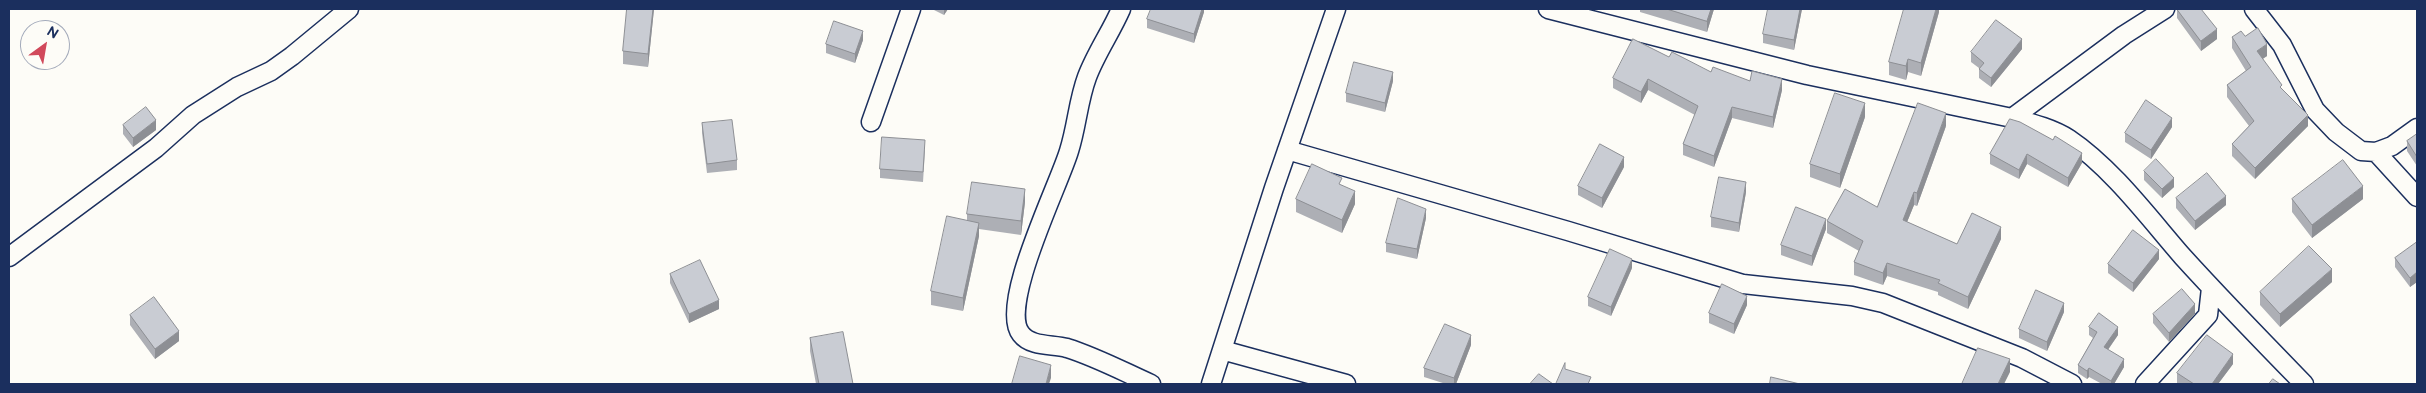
<!DOCTYPE html>
<style>
body{margin:0}
#map{position:relative;width:2426px;height:393px;overflow:hidden;background:#fdfcf7;font-family:"Balsamiq Sans",sans-serif}
canvas{display:block}
.frame{position:absolute;inset:0;border:10px solid #1b2f5e;pointer-events:none}
.north{position:absolute;left:20px;top:20px;width:50px;height:50px;box-sizing:border-box;background:#fdfcf7;border:1px solid #a3aaba;border-radius:50%;rotate:32deg;font-size:14px;font-weight:700;line-height:20px;text-align:center;color:#1b2f5e}
.north::after{content:'';display:block;margin:auto;width:18px;height:22px;background:#d1495b;clip-path:polygon(50% 0,100% 100%,50% 72%,0 100%)}
</style>
<div id="map">
<canvas width="2426" height="393"></canvas>
<div class="frame"></div>
<div class="north">N</div>
</div>
<script>
const g = document.querySelector('canvas').getContext('2d');
g.lineJoin = 'round';
function strokePath(path, color, width, dash) { g.strokeStyle = color; g.lineWidth = width; g.lineCap = dash ? 'butt' : 'round'; g.setLineDash(dash || []); g.stroke(path); }
function paint(path, color) { g.fillStyle = color; g.fill(path, 'evenodd'); }
const minor = new Path2D(`
 M1121,9C1111,32 1096,53 1087,77C1078,101 1077,126 1069,151C1059,185 998,306 1021,334C1031,347 1052,344 1067,348C1096,357 1124,372 1151,384
 M1548,9L1807,75L2012,118C2031,123 2052,128 2069,139C2112,168 2149,218 2183,257C2222,300 2263,342 2304,384
 M2254,9L2282,45L2315,110L2336,132L2361,151L2376,152L2392,146L2417,128
 M2012,118L2124,35L2165,9
 M871,122L911,9
 M1287,150L1568,231L1743,284L1852,296L1883,303L2022,358L2072,384
 M2376,152L2417,197
 M9,257L156,148L193,115L237,87L271,71L292,56L349,9
 M1222,350L1346,384
 M1211,384L1274,188L1336,9
 M2145,384L2208,315L2211,288`);
const wall = new Path2D(`
 M627,9H654L648,67L623,64V51Z
 M932,9H948L944,15Z
 M1204,9V12L1194,43L1147,28V19Z
 M1640,9H1714L1707,32L1640,12Z
 M1802,9L1794,50L1763,43V34Z
 M1939,9V12L1921,76L1908,72L1906,80L1889,75V62Z
 M2177,9L2217,39L2201,51L2177,18Z
 M2245,36L2267,56L2263,59L2282,90L2308,126L2255,179L2232,156V144L2249,126L2227,97V85L2246,71L2232,48V37Z
 M863,40L855,63L826,53V44Z
 M2022,49L1991,87L1979,78V68L1971,62V52Z
 M1669,57L1711,72L1750,81L1782,90L1773,128L1732,118L1714,167L1683,155V144L1695,115L1648,90L1641,103L1613,88V78Z
 M1393,81L1385,112L1346,102V93Z
 M1865,117L1840,188L1810,177V164Z
 M2010,119L2082,163L2068,187L2027,164L2019,179L1990,164V154Z
 M702,123L737,160V170L707,173L702,133Z
 M123,125L156,130L133,147L123,134Z
 M1946,126L1917,206L1914,205L1907,222L1957,244L2001,239L1968,309L1938,295V292L1887,276L1883,285L1854,275V262L1859,251L1827,233V221L1877,207Z
 M2172,127L2151,159L2125,142V133Z
 M2417,134V166L2407,151V141Z
 M925,150L923,182L880,178V169Z
 M1624,167L1602,208L1578,195V186Z
 M2144,171L2174,187L2162,198L2144,180Z
 M1342,185L1355,204L1342,233L1296,212V199Z
 M1746,192L1739,232L1711,227V217Z
 M2176,198L2226,205L2195,230L2176,208Z
 M2292,199H2363L2312,238L2292,212Z
 M1025,202L1021,235L979,229V236L963,311L931,305V291L967,220V214Z
 M1426,218L1417,259L1386,252V243Z
 M1826,229L1812,266L1781,255V245Z
 M2417,242V282L2410,287L2395,267V258Z
 M2159,259L2133,292L2108,273V264Z
 M1632,268L1611,316L1588,306V297Z
 M670,274L719,309L689,323L670,283Z
 M2332,282L2280,327L2260,305V292Z
 M1747,305L1734,334L1709,323V313Z
 M2064,312L2047,351L2019,338V329Z
 M2153,314H2195L2169,342L2153,323Z
 M130,315L179,341L155,359L130,325Z
 M2089,327L2118,335L2108,350L2124,367L2114,384H2102L2089,377L2087,379L2078,373V365L2093,338L2089,335Z
 M810,338L853,384H816L810,351Z
 M1471,345L1456,384H1446L1424,377V368Z
 M2233,364L2218,384H2179L2177,383V373Z`);
const shadedWall = new Path2D(`
 M653,9H654L648,67V54Z
 M944,9H948L944,15Z
 M1202,9H1204V12L1194,43V34Z
 M1711,9H1714L1707,32V21Z
 M1800,9H1802L1794,50V40Z
 M1936,9H1939V12L1921,76V63Z
 M2217,29V39L2201,51V41Z
 M863,31V40L855,63V54Z
 M2022,39V49L1991,87V78Z
 M2267,44V56L2257,62V51Z
 M1908,59V72L1906,80V66Z
 M1393,72V81L1385,112V103Z
 M1648,79V90L1641,103V92Z
 M1782,79V90L1773,128V117Z
 M1865,103V117L1840,188V174Z
 M1732,107V118L1714,167V156Z
 M1946,113V126L1917,206V193Z
 M2308,115V126L2255,179V168Z
 M2172,118V127L2151,159V150Z
 M156,120V130L133,147V138Z
 M2082,153V163L2068,187V178Z
 M2027,154V164L2019,179V170Z
 M1624,157V167L1602,208V198Z
 M2174,178V187L2162,198V189Z
 M1746,182V192L1739,232V223Z
 M2363,186V199L2312,238V225Z
 M1025,189V202L1021,235V221Z
 M1355,191V204L1342,233V220Z
 M1914,192V205L1903,232V220Z
 M2226,196V205L2195,230V221Z
 M1426,209V218L1417,259V249Z
 M1826,219V229L1812,266V256Z
 M979,223V236L963,311V298Z
 M2001,227V239L1968,309V297Z
 M2159,250V259L2133,292V283Z
 M1632,259V268L1611,316V307Z
 M1887,263V276L1883,285V273Z
 M2332,269V282L2280,327V314Z
 M2417,272V282L2410,287V278Z
 M1747,296V305L1734,334V324Z
 M719,300V309L689,323V314Z
 M2064,303V312L2047,351V342Z
 M2195,304V314L2169,342V333Z
 M2118,327V335L2104,355V347Z
 M179,331V341L155,359V349Z
 M1471,335V345L1456,384H1454V378Z
 M2233,354V364L2218,384H2212Z
 M2010,359V372L2004,384H1998Z
 M2124,359V367L2114,384H2111V381Z
 M1051,365V378L1049,384H1046Z
 M2089,368V377L2087,379V371Z`);
const building = new Path2D(`
 M627,9H653L648,54L623,51Z
 M1151,9H1202L1194,34L1147,19Z
 M1667,9H1711L1707,21Z
 M1768,9H1800L1794,40L1763,34Z
 M1904,9H1936L1921,63L1908,59L1906,66L1889,62Z
 M2177,9H2201L2217,29L2201,41Z
 M1996,20L2022,39L1991,78L1979,69L1984,63L1971,52Z
 M834,21L863,31L855,54L826,44Z
 M2258,28L2267,44L2257,51L2282,85L2280,87L2308,115L2255,168L2232,144L2254,121L2227,85L2251,67L2232,37L2241,31L2245,36Z
 M1633,39L1669,57L1672,52L1711,72L1713,67L1750,81L1752,71L1782,79L1773,117L1732,107L1714,156L1683,144L1698,106L1648,79L1641,92L1613,78Z
 M1354,62L1393,72L1385,103L1346,93Z
 M1835,93L1865,103L1840,174L1810,164Z
 M2146,100L2172,118L2151,150L2125,133Z
 M1918,103L1946,113L1917,193L1914,192L1903,220L1957,244L1972,213L2001,227L1968,297L1938,283L1940,280L1887,263L1883,273L1854,262L1863,241L1827,221L1845,189L1877,207Z
 M146,107L156,120L133,138L123,125Z
 M2010,119L2020,122L2053,140L2055,136L2082,153L2068,178L2027,154L2019,170L1990,154Z
 M732,120L737,160L707,164L702,123Z
 M2417,134V157L2407,141Z
 M882,137L925,140L923,172L880,169Z
 M1600,144L1624,157L1602,198L1578,186Z
 M2156,159L2174,178L2162,189L2144,171Z
 M2343,160L2363,186L2312,225L2292,199Z
 M1312,164L1342,178L1339,184L1355,191L1342,220L1296,199Z
 M2207,173L2226,196L2195,221L2176,198Z
 M1719,177L1746,182L1739,223L1711,217Z
 M972,182L1025,189L1021,221L967,214Z
 M1398,198L1426,209L1417,249L1386,243Z
 M1796,207L1826,219L1812,256L1781,245Z
 M947,216L979,223L963,298L931,291Z
 M2133,230L2159,250L2133,283L2108,264Z
 M2417,242V272L2410,278L2395,258Z
 M2309,246L2332,269L2280,314L2260,292Z
 M1610,249L1632,259L1611,307L1588,297Z
 M700,260L719,300L689,314L670,274Z
 M1722,284L1747,296L1734,324L1709,313Z
 M2182,289L2195,304L2169,333L2153,314Z
 M2036,290L2064,303L2047,342L2019,329Z
 M154,297L179,331L155,349L130,315Z
 M2099,313L2118,327L2104,347L2124,359L2111,381L2089,368L2087,371L2078,365L2097,332L2089,327Z
 M1445,324L1471,335L1454,378L1424,368Z
 M843,332L853,384H819L810,338Z
 M2207,335L2233,354L2212,384H2194L2177,373Z
 M1978,348L2010,359L1998,384H1962Z
 M1020,356L1051,365L1046,384H1012Z
 M1565,363V369L1591,377L1588,384H1556Z
 M1539,374L1553,384H1530Z
 M1771,377L1800,384H1770Z
 M2273,379L2280,384H2269Z`);
strokePath(minor, '#1b2f5e', 21);
strokePath(minor, '#fdfcf7', 18);
paint(wall, '#adafb5');
paint(shadedWall, '#8d8f94');
paint(building, '#c9ccd3');
strokePath(building, '#8d8f94', 1);
</script>
